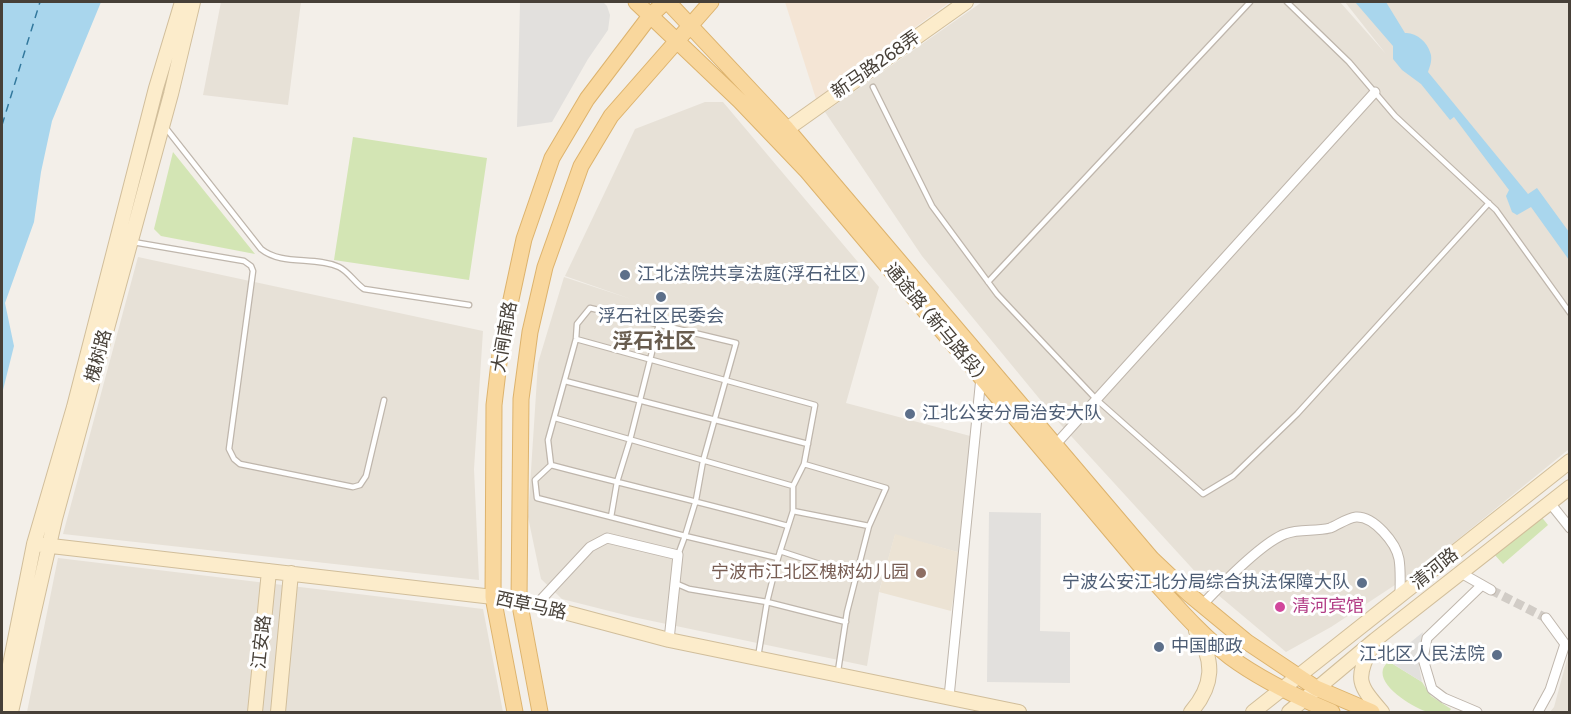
<!DOCTYPE html>
<meta charset="utf-8">
<style>
body{margin:0}
#map{position:relative;width:1571px;height:714px;overflow:hidden;background:#f3efe9;font-family:Figtree,sans-serif}
canvas{display:block}
.frame{position:absolute;inset:0;border:3px solid #474038;pointer-events:none}
</style>
<div id="map">
<canvas width="1571" height="714"></canvas>
<div class="frame"></div>
</div>
<script>
const g = document.querySelector('canvas').getContext('2d');
g.lineJoin = 'round';
function paint(path, color) { g.fillStyle = color; g.fill(path, 'evenodd'); }
function strokePath(path, color, width, dash) { g.strokeStyle = color; g.lineWidth = width; g.lineCap = dash ? 'butt' : 'round'; g.setLineDash(dash || []); g.stroke(path); }
function label(font, color, halo, rows, align = 'center') {
  g.font = font + ' Figtree,"Noto Sans SC",sans-serif'; g.lineWidth = 6; g.setLineDash([]); g.textBaseline = 'middle'; g.strokeStyle = halo; g.fillStyle = color; for (const [text, x, y, turn = 0] of rows) {
    g.save(); g.translate(x, y); g.rotate((+turn || 0) * Math.PI / 180); g.textAlign = isNaN(turn) ? turn : align; if (halo) g.strokeText(text, 0, 0); g.fillText(text, 0, 0); g.restore();
  }
}
const residential = new Path2D(`
 M221,2H301L288,105L203,95Z
 M982,2H1340L1386,54L1345,2H1569V449L1430,562L1331,627L1286,652L1211,589L1061,425L922,256L825,112Z
 M705,102H723L879,287L846,403L974,437L961,553L895,535L879,592L867,666L633,617L562,599L541,579L528,517L538,363L564,277L631,299L565,276L635,129Z
 M138,257L483,331L474,469L479,580L63,534Z
 M58,558L483,609L503,712H27Z
 M1569,652V712H1550L1554,707Z`);
const commercial = new Path2D(`
 M785,2H950L816,99Z`);
const education = new Path2D(`
 M895,534L961,553L951,611L879,592Z`);
const green = new Path2D(`
 M353,137L487,158L469,280L334,260Z
 M173,152L255,254L161,236L154,229Z
 M1540,515L1548,525L1503,564L1493,553Z
 M1388,661L1422,682L1431,696L1451,709L1449,712C1441,712 1432,714 1425,711C1411,706 1378,686 1383,669C1384,666 1387,663 1388,661Z`);
const parking = new Path2D(`
 M520,2H603L607,6L610,15L608,30L588,59L552,122L517,127Z
 M989,512L1041,513L1040,631L1070,632V683L987,682Z
 M1423,632L1419,650V666L1422,682L1388,661Z`);
const water = new Path2D(`
 M2,2H101L52,121L41,172L34,222L5,303L14,346L2,394Z
 M1355,2H1386L1405,33C1416,32 1427,42 1430,52C1433,59 1430,66 1428,72L1528,194L1537,188L1569,232V260L1531,207L1517,215L1512,212L1506,196L1509,190L1454,117L1450,120L1421,84L1402,70L1393,59V46Z`);
const ferry = new Path2D(`
 M2,125L40,2`);
const streetTunnel = new Path2D(`
 M1491,590L1546,618`);
const lane = new Path2D(`
 M1287,2L1349,62L1395,116L1496,210L1570,313
 M873,87L932,206L997,294L1096,399L1203,494L1233,476L1297,414L1489,203
 M165,127L261,249C282,266 314,256 339,267C348,271 355,283 364,289L469,305
 M133,242L244,261L251,266L253,271L229,449L234,459L240,464L353,487L360,485L366,476L384,400
 M988,282L1250,2
 M590,308L736,343L703,461L696,500L685,536L537,498L535,480L551,465L548,440L576,339L577,324Z
 M576,339L815,405L804,464L886,488L869,526L847,612L838,671
 M565,381L808,444
 M555,418L793,486
 M804,464L793,486V511L778,558L767,602L846,622
 M551,465C630,486 710,504 788,526
 M793,511L869,526
 M611,517L617,482L630,440L659,324
 M780,551L856,576
 M678,555L685,536L778,558
 M675,583L689,589L767,602L758,657`);
const street = new Path2D(`
 M1056,444L1375,92
 M1550,503L1570,528
 M1461,573L1491,590
 M536,605L590,547L607,538L678,555L669,640
 M1202,605C1220,586 1263,542 1285,534C1300,528 1315,532 1330,528C1338,525 1347,518 1356,517C1374,516 1396,543 1399,559C1401,571 1400,584 1400,596
 M949,697L981,377
 M1477,712L1444,698L1432,689L1423,659L1427,638L1482,585
 M1538,712L1550,690L1565,644L1546,618`);
const secondary = new Path2D(`
 M787,129L966,2
 M34,544L519,600L669,640L1019,712
 M1372,646C1354,680 1359,685 1382,712
 M2,705L34,544L74,407L156,88L182,2
 M11,712L55,519L171,94L193,2
 M255,712L269,571
 M278,712L291,573
 M1191,712C1214,685 1215,661 1196,631
 M1253,712L1570,461
 M1289,712L1375,640L1570,487`);
const primary = new Path2D(`
 M636,2L740,101L806,170L1148,575C1174,603 1200,634 1230,657C1261,680 1297,697 1332,712
 M668,2L787,129L1152,559L1190,595L1247,642L1316,688L1372,712
 M515,712L493,597L494,405L501,346L524,239L552,158L587,99L650,16L665,2
 M540,712L519,600L521,399L530,332L545,267L581,166L611,116L711,2`);
const markers = [
 [625,275,6,"#5c6f8a"],
 [661,297,6,"#5c6f8a"],
 [910,414,6,"#5c6f8a"],
 [921,573,6,"#8d6e63"],
 [1362,583,6,"#5c6f8a"],
 [1280,607,6,"#d1479c"],
 [1159,647,6,"#5c6f8a"],
 [1497,655,6,"#5c6f8a"]
];
const streetNames = [
 ["新马路268弄",876,65,-35],
 ["通途路 (新马路段)",934,321,50],
 ["大闸南路",505,337,-80],
 ["槐树路",99,356,-75],
 ["清河路",1435,569,-39],
 ["西草马路",531,606,12],
 ["江安路",262,642,-84]
];
const serviceNames = [
 ["江北法院共享法庭(浮石社区)",637,275],
 ["浮石社区民委会",661,317,"center"],
 ["江北公安分局治安大队",922,414],
 ["宁波公安江北分局综合执法保障大队",1350,583,"right"],
 ["中国邮政",1171,647],
 ["江北区人民法院",1485,655,"right"]
];
const educationNames = [
 ["宁波市江北区槐树幼儿园",909,573]
];
const hotelNames = [
 ["清河宾馆",1292,607]
];
const quarterNames = [
 ["浮石社区",654,342]
];
paint(residential, '#e7e1d7');
paint(commercial, '#f4e5d5');
paint(education, '#ece3d4');
paint(green, '#d3e5b4');
paint(parking, '#e2e0dd');
paint(water, '#a9d6ed');
strokePath(ferry, '#32789d', 1.5, [8, 6]);
strokePath(streetTunnel, '#d1ccc6', 9, [9, 4.5]);
strokePath(lane, '#bfb6ac', 7);
strokePath(street, '#bfb6ac', 11);
strokePath(secondary, '#d1be9b', 16);
strokePath(primary, '#ddb36d', 17);
strokePath(lane, '#fff', 4.5);
strokePath(street, '#fff', 9);
strokePath(secondary, '#fceccb', 14);
strokePath(primary, '#f9d79d', 15);
for (const [x, y, r, color] of markers) { const dot = new Path2D(); dot.arc(x, y, r, 0, 2 * Math.PI); g.fillStyle = color; g.fill(dot); strokePath(dot, '#fff', 2); }
label('18px', '#474038', '#fff', streetNames);
label('18px', '#4e5e75', '#fff', serviceNames, 'left');
label('18px', '#785e54', '#fff', educationNames, 'right');
label('18px', '#b23c85', '#fff', hotelNames, 'left');
label('bold 21px', '#695d4f', '#fff', quarterNames);
</script>
